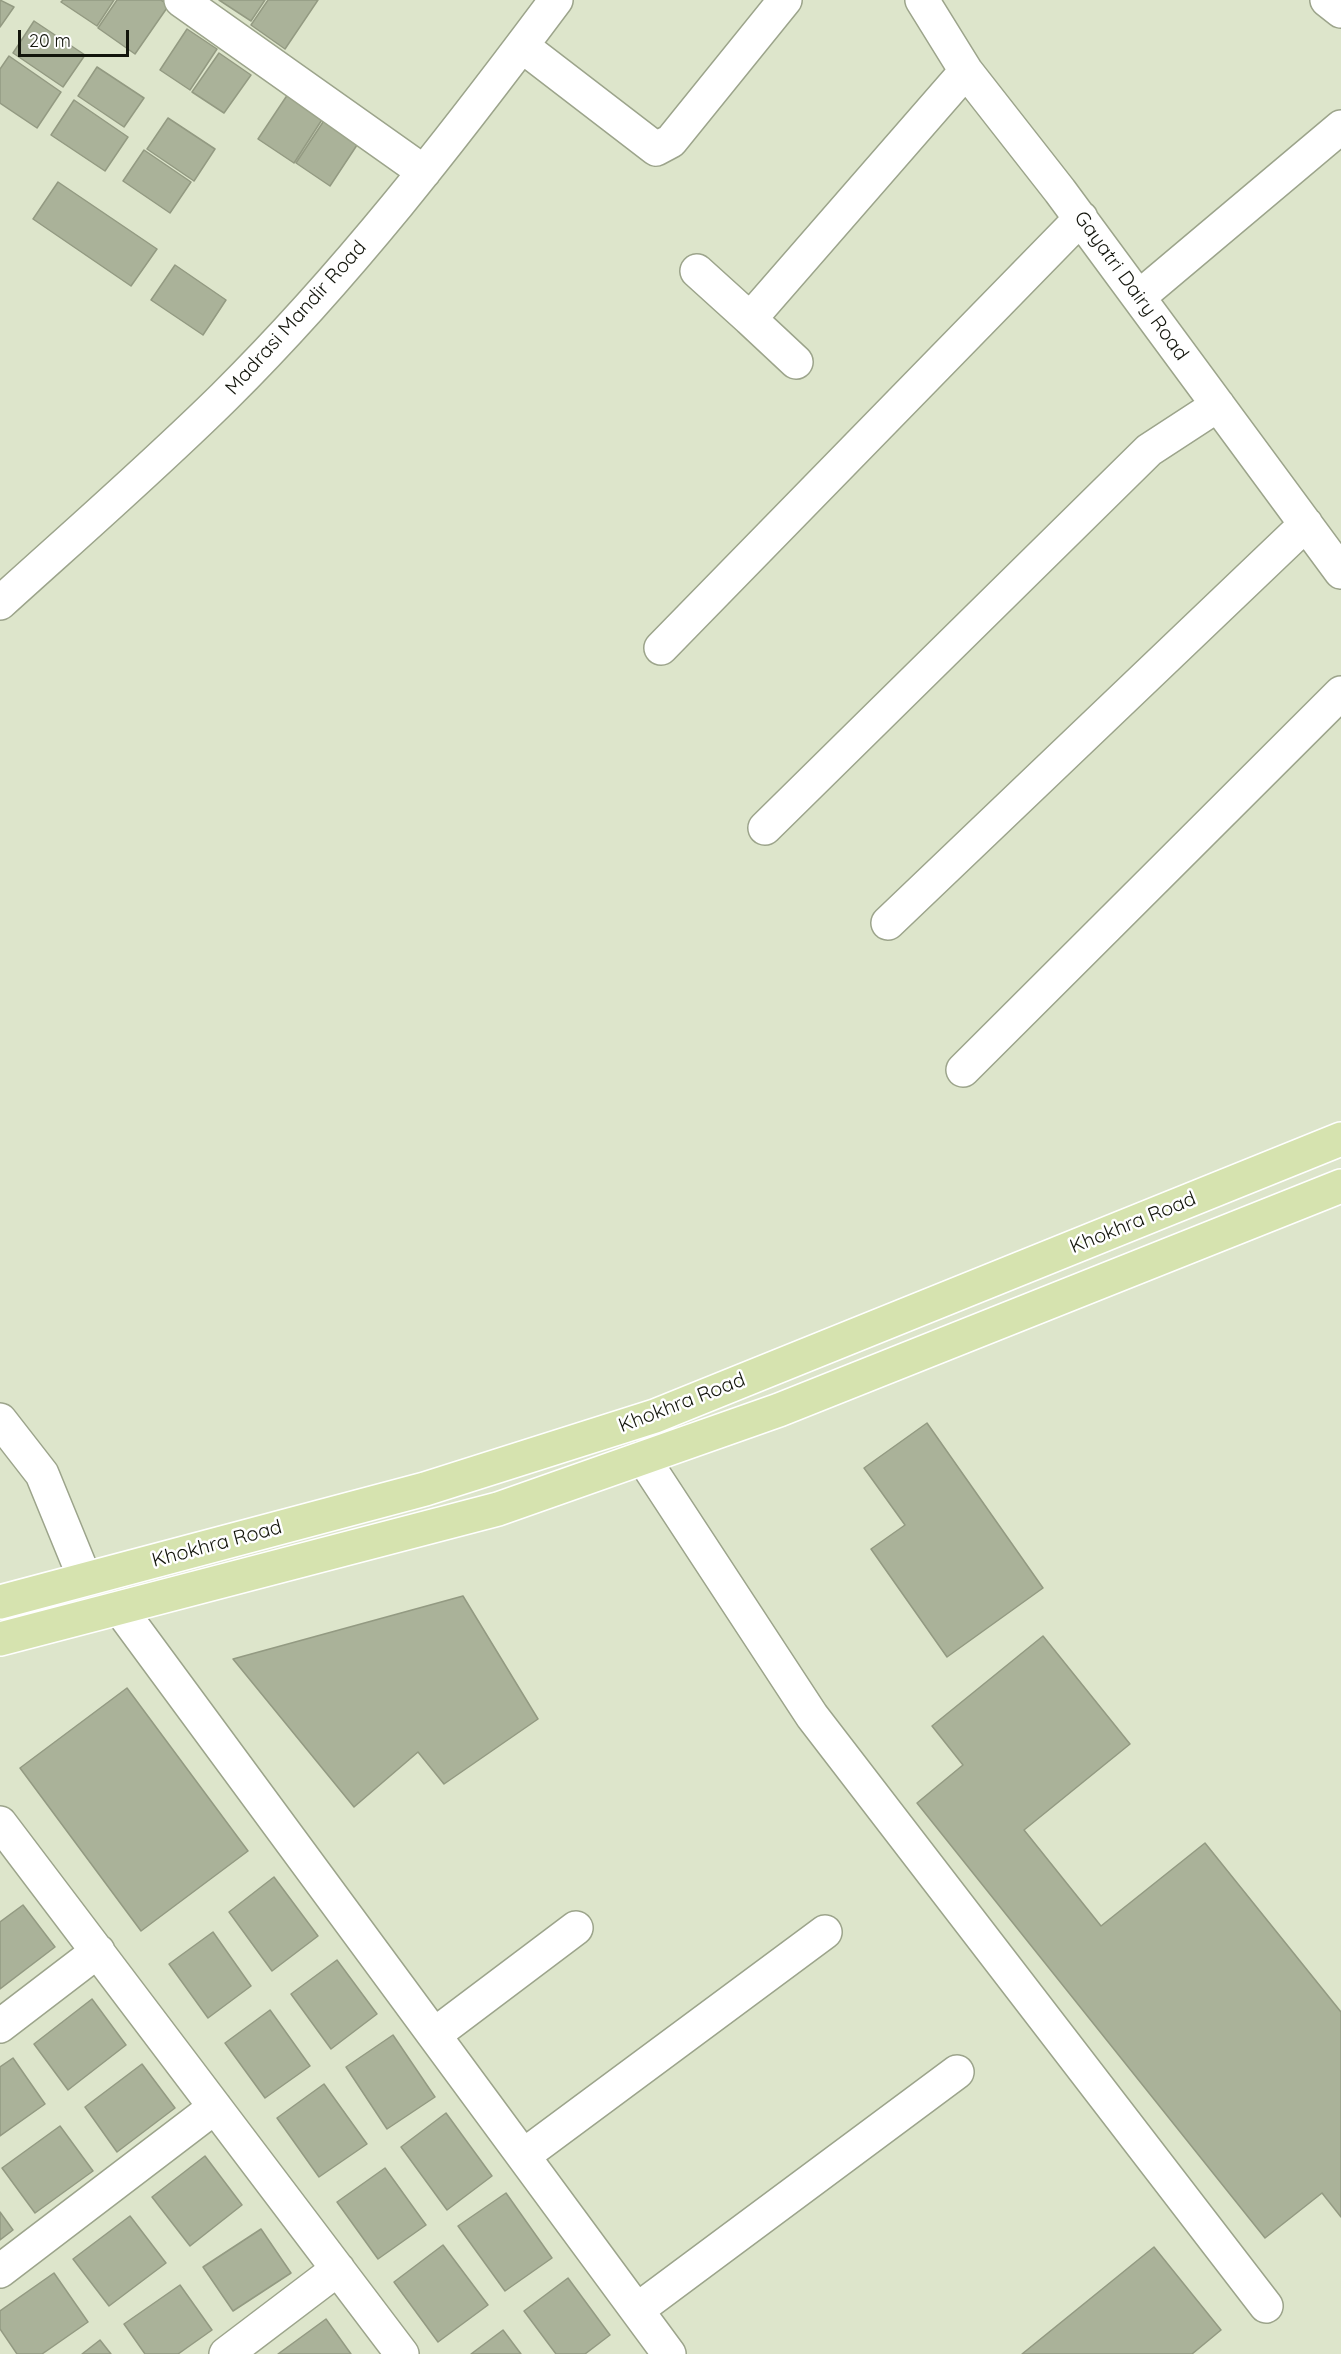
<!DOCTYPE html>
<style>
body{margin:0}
#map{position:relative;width:1341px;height:2354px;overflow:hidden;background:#dde5cb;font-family:Quicksand,sans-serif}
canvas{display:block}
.scale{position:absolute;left:18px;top:30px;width:111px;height:27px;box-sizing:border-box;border:3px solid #13150c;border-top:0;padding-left:8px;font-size:18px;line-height:21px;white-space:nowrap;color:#13150c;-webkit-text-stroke:4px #fff;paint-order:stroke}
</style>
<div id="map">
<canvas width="1341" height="2354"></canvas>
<div class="scale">20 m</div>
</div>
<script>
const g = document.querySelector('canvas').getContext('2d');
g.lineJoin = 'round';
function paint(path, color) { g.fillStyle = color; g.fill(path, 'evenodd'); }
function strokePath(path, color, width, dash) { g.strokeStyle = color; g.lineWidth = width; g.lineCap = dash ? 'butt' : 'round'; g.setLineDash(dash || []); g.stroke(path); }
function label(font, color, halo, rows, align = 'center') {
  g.font = font + ' Quicksand,sans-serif'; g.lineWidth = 5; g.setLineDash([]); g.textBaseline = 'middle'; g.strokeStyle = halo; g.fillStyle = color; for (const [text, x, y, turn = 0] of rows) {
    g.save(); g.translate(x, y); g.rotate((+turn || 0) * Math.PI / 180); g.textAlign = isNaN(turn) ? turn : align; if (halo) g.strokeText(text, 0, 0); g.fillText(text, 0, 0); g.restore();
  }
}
const building = new Path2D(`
 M0,0L14,7L0,27Z
 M63,0H114L97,26L61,2Z
 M117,0H161L169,5L135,54L98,28Z
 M219,0H265L251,21Z
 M268,0H318L285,49L251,25Z
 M34,21L85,55L63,87L13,53Z
 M187,29L217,49L190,90L160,70Z
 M219,53L251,75L224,113L192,92Z
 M9,56L61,92L37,128L0,103V69Z
 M97,67L144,98L124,127L78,96Z
 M290,91L325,115L294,163L258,139Z
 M74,100L128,137L105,171L51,135Z
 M327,116L361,139L330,186L296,163Z
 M168,118L215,149L194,181L147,149Z
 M144,150L191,182L170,213L123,181Z
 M58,182L157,249L131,286L33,219Z
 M175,265L226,300L203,335L151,300Z
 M927,1423L1043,1588L947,1657L871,1549L905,1525L864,1468Z
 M463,1596L538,1719L444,1784L418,1752L354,1807L233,1659Z
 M1043,1636L1130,1744L1024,1830L1101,1926L1205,1843L1341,2012V2217L1322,2193L1265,2238L917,1803L963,1765L932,1726Z
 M127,1688L248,1851L141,1931L20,1768Z
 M274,1877L318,1936L272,1971L229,1912Z
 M23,1905L55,1947L0,1989V1922Z
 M213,1932L251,1986L208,2018L169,1964Z
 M337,1960L377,2014L331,2049L291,1994Z
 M92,1999L126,2045L68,2090L34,2044Z
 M270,2010L310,2066L265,2098L225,2043Z
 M393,2035L435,2097L387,2129L346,2067Z
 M13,2058L45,2104L0,2136V2067Z
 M142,2064L175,2108L117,2152L85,2107Z
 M324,2084L367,2144L319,2177L277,2118Z
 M446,2113L492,2176L447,2210L401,2147Z
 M60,2126L93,2171L35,2213L2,2168Z
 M205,2156L242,2205L190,2246L152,2197Z
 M385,2168L426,2225L378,2259L337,2202Z
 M506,2193L552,2258L505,2291L458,2226Z
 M0,2212L13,2230L0,2240Z
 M130,2216L166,2263L109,2306L73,2259Z
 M261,2229L291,2273L233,2311L203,2267Z
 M443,2245L488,2305L438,2342L394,2282Z
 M1154,2247L1221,2330L1192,2354H1022Z
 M54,2273L88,2322L42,2354H17L0,2329V2311Z
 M568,2278L610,2335L585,2354H556L524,2311Z
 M180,2285L212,2330L178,2354H145L124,2324Z
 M326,2319L351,2354H278Z
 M503,2330L521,2354H471Z
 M100,2340L111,2354H82Z`);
const minor = new Path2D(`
 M181,0L424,172
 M922,0L966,71L1060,191L1341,572
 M1327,0L1341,11
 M522,46L656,149L671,141L785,0
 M697,271L750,319
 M1139,297L1341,127
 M796,362L750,319L966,71
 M0,603C75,535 152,468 224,397C347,275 453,138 556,0
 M661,648L1081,218
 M765,828L1149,450L1218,405
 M888,923L1306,524
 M963,1070L1341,693
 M0,1420L42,1474L85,1579
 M643,1458L812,1716L1266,2306
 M120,1609L669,2354
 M0,1823L402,2354
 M0,2026L98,1951
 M434,2035L576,1928
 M523,2156L825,1932
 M0,2271L215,2107
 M637,2310L957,2072
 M226,2354L338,2269`);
const major = new Path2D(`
 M0,1602L425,1489L655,1416L1341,1139
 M0,1639L498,1509L779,1410L1341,1186`);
const streetNames = [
 ["Gayatri Dairy Road",1131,286,54],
 ["Madrasi Mandir Road",296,318,-48],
 ["Khokhra Road",1133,1223,-22],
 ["Khokhra Road",682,1403,-21],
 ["Khokhra Road",217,1544,-15]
];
paint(building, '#aab299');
strokePath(building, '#939a82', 1.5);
strokePath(minor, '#9ca48b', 36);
strokePath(major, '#fff', 36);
strokePath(minor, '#fff', 33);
strokePath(major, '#d6e3af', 33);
label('20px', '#13150c', '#fff', streetNames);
</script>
